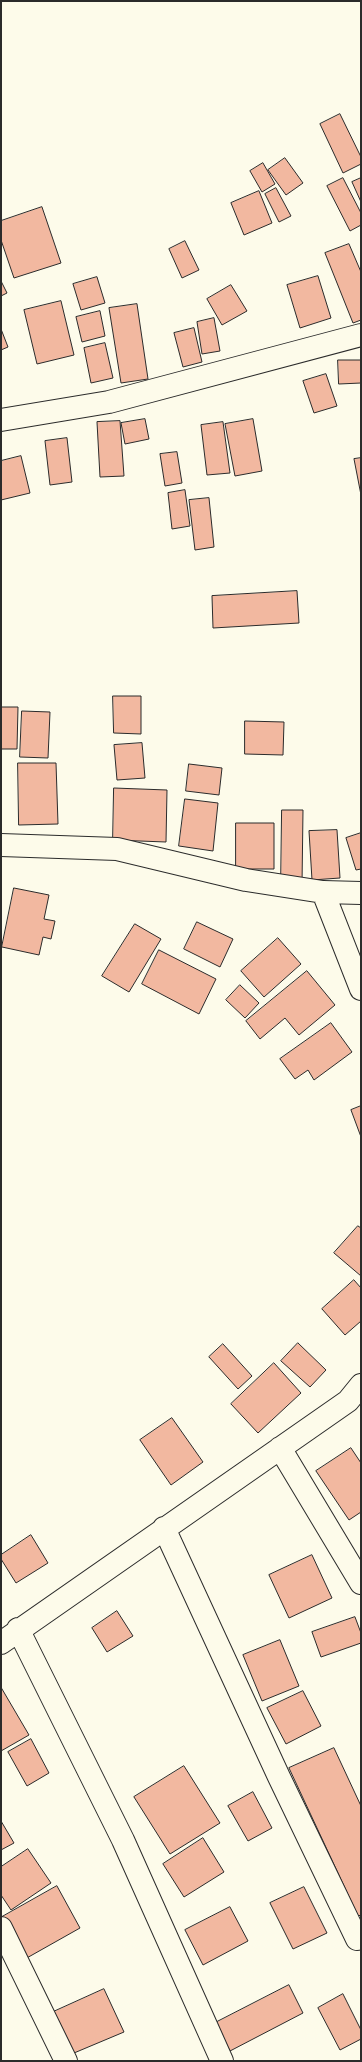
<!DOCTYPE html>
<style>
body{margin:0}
#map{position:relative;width:362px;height:2062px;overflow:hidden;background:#fdfbea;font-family:Roboto,sans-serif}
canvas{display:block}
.frame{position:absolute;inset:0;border:2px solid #2b2b2b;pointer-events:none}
</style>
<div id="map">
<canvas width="362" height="2062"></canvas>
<div class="frame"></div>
</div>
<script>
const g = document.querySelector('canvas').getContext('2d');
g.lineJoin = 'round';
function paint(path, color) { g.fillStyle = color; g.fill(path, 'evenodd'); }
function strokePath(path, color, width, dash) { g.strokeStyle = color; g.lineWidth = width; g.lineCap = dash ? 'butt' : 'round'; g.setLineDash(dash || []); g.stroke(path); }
const building = new Path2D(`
 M340,114L361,157V164L343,173L320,124Z
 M285,158L303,183L286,195L268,170Z
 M263,163L275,184L262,192L250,171Z
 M343,178L361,213V225L350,231L327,186Z
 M361,178V202L352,182Z
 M276,188L291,216L279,222L265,194Z
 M259,191L272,223L244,235L231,203Z
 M42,207L61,263L14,278L1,240V221Z
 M185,241L199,270L182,278L169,249Z
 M349,244L361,272V320L353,323L325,253Z
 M318,276L331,318L300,328L287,285Z
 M97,277L105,303L81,310L73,284Z
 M1,281L7,293L1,296Z
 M231,285L247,311L222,325L207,299Z
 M61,301L74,355L37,364L24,310Z
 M137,304L148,379L121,383L109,308Z
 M100,311L105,336L82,342L76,317Z
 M214,318L220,351L202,354L197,322Z
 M194,328L202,362L183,367L174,333Z
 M1,329L8,347L1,350Z
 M105,343L113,378L91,383L84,348Z
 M338,360H361V383L339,384Z
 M326,374L337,406L314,413L303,381Z
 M145,419L149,439L125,444L121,423Z
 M253,419L262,471L235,476L225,424Z
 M120,421L124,476L100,477L97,422Z
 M223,422L230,473L207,475L201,425Z
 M67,438L72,482L50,485L45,441Z
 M177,452L182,483L165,486L160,454Z
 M21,456L30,493L1,500V461Z
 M361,458V495L354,459Z
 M185,490L190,526L172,529L168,493Z
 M209,498L214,547L195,550L189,500Z
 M297,591L299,623L213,628L212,596Z
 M113,696H141V734L114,733Z
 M1,707H18L17,749H1Z
 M22,711L50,712L48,758L20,757Z
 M245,721L284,722L283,755L245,754Z
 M142,743L145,778L117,780L114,745Z
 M18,763H56L58,824L19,825Z
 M189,764L222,768L219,795L186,791Z
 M114,788L167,790L166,842L113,840Z
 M185,799L218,803L213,851L179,846Z
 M282,810H303L302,885L281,884Z
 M236,823H274V869H236Z
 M337,830L340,878L312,880L309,831Z
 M361,833V869L356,870L346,838Z
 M14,888L49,895L44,919L55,921L51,939L43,937L39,955L2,947Z
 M197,922L233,939L220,967L184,949Z
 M135,924L161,939L129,992L102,976Z
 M278,938L301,964L264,997L241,971Z
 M159,950L216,979L199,1014L142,984Z
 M307,971L335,1005L299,1035L285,1018L260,1039L246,1021Z
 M240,985L259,1003L245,1018L226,1000Z
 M331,1023L352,1052L314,1080L308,1070L295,1079L280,1059Z
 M361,1106V1137L351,1110Z
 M358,1226L361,1228V1276L334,1253Z
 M354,1280L361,1288V1321L345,1335L322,1309Z
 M298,1343L326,1370L310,1387L281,1361Z
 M223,1344L252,1376L238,1389L209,1357Z
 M274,1363L301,1393L258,1433L231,1404Z
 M172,1418L203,1462L171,1485L140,1440Z
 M351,1448L361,1463V1512L349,1520L316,1471Z
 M31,1535L48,1563L16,1583L1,1559V1555Z
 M312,1555L332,1598L289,1618L269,1575Z
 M117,1611L133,1636L107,1652L92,1628Z
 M355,1617L361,1633V1643L321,1657L312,1632Z
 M280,1640L299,1686L262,1701L243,1655Z
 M2,1689L29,1735L1,1751V1690Z
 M303,1691L321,1726L286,1744L267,1708Z
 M31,1739L49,1773L27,1786L8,1752Z
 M334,1748L361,1806V1915L358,1916L289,1768Z
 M184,1766L220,1823L170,1854L134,1797Z
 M253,1792L272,1828L248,1841L228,1806Z
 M1,1821L14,1843L1,1850Z
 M203,1838L224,1872L184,1897L163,1864Z
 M28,1849L51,1883L11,1910L1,1895V1867Z
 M57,1886L80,1928L25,1959L2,1917Z
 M304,1887L327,1933L293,1949L270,1903Z
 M230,1907L248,1941L203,1965L185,1930Z
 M289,1985L303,2013L230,2051L215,2023Z
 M104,1989L124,2032L74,2053L66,2036L62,2038L51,2013Z
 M343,1994L361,2030V2039L340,2050L318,2008Z`);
const minor = new Path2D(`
 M1,420L109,402L361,335
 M1,845L117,849L246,880L323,892L361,893
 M323,892L361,989
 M280,1448L361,1583
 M164,1528L279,1777L357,1939
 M18,1629L123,1840L222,2061
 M1,1643L348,1401L361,1385
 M1,1928L66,2061`);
paint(building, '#f2b8a0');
strokePath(building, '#2b2b2b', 1);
strokePath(minor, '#2b2b2b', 24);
strokePath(minor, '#fdfbea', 22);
</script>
